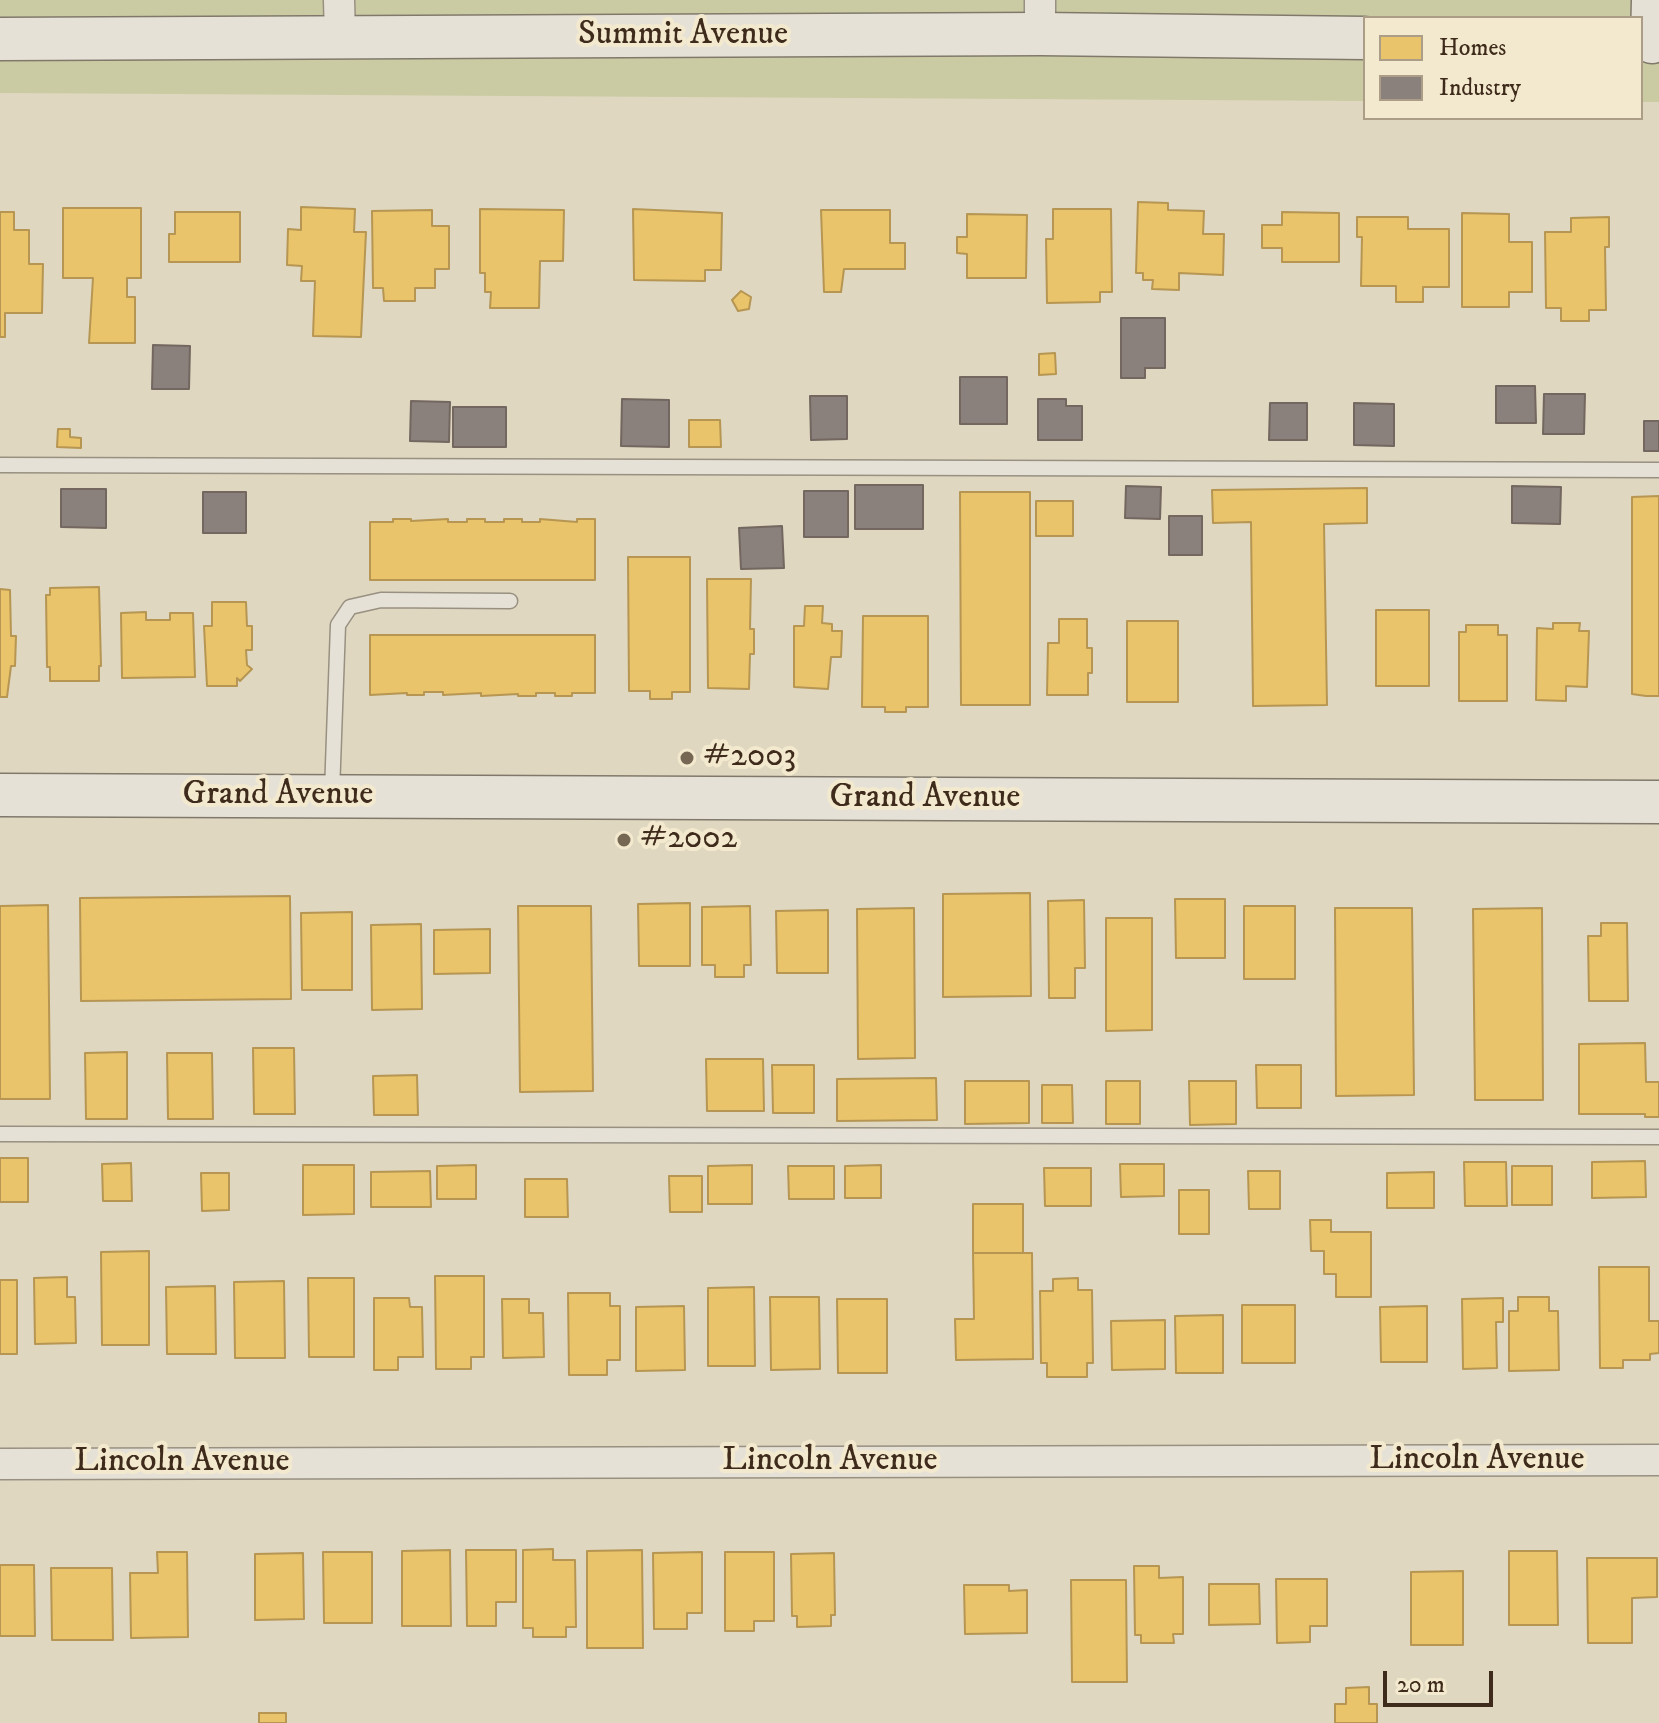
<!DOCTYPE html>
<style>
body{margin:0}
#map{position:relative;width:1659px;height:1723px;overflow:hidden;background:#dfd7c0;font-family:"IM FELL DW Pica",serif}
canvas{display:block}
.legend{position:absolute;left:1363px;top:16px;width:280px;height:104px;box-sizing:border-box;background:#f3e9ce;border:2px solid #ab9d86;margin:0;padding:10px 14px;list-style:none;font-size:24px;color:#3e2b1b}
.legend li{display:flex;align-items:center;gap:16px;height:40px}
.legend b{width:40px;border:2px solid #ab9d86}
.scale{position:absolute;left:1383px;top:1671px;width:110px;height:36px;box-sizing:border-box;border:4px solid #3e2b1b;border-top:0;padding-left:10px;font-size:24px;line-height:28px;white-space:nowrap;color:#3e2b1b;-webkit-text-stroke:6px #f3e9ce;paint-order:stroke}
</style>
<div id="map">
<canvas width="1659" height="1723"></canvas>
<ul class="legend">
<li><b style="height:22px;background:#e9c46a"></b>Homes</li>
<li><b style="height:22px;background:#8a817c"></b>Industry</li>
</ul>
<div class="scale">20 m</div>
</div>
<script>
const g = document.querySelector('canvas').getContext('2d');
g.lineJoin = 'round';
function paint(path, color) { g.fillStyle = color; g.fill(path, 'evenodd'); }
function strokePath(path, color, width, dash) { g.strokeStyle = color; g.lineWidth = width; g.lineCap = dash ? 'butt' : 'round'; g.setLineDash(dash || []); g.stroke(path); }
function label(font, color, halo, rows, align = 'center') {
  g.font = font + ' "IM FELL DW Pica",serif'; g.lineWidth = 8; g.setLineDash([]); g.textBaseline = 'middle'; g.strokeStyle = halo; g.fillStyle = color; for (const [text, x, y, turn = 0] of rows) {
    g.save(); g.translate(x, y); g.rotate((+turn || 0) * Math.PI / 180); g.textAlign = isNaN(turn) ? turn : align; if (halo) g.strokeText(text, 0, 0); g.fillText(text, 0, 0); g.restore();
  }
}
const green = new Path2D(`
 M0,0H1659V102H1641V18H1365V101L0,93Z`);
const homes = new Path2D(`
 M1138,202L1168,203V210L1204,211L1203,234H1224L1223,275L1179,273V290L1152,289L1153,280H1143V273H1136Z
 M301,207L355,209L354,232H366L361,337L313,336L315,281H301L302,266L287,265L288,229L301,230Z
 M63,208H141V278H127V297H135V343H89L93,278H63Z
 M480,209L564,210L563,261H540L539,308H490L491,292H485V273H480Z
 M633,209L722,213L721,270H705V281L634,280Z
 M1053,209H1111L1112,292H1100V302L1047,303L1046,239H1053Z
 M432,210V226H449V269H435V288H415V301H384L383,288H373L372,211Z
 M821,210H890V243H905V269H844L841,292H824Z
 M0,212H14V230H29V264H43L42,313H5V337H0Z
 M175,212H240V262H169V234H175Z
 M1282,212L1339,213V262H1282V248H1262V225H1282Z
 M1462,213L1509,214V242H1532V292H1509V307H1462Z
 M967,214L1027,215L1026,278H967V254L957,253V237H967Z
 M1357,217H1408V229H1449V287H1423V302H1396V286H1361L1362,237H1357Z
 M1609,217V247H1605L1606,310H1589V321H1561V308H1546L1545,232H1571V218Z
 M741,291L751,297L749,309L738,311L732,300Z
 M1055,353L1056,374L1039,375V354Z
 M689,420H720L721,447H689Z
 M58,429H70V437L81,438V448L57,447Z
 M1367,488V523L1324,524L1327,705L1253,706L1251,522L1213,523L1212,490Z
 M960,492H1030V705H961Z
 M1659,496V696H1646L1632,694V497Z
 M1036,501H1073V536H1036Z
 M393,519H411V521L448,519V522H467V519H485V522H504V519H522V522H540V519L577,522V519H595V580H370V522H393Z
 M628,557H690V692H672V699H650V691H629Z
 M707,579H751L750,629H754V654H750L749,689L708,688Z
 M99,587L101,666H99V681H50V667H47L46,595H50V588Z
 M0,589L10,590L11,636H16L15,666H11L7,697H0Z
 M212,602H246L247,626H252V650H246L247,665L252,669L240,681L237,678V686H207L204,626H212Z
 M805,606H823L822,623L832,624V631H842L841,657H831L828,689L794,687V626H804Z
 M1376,610H1429V686H1376Z
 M146,612V620H170V613H193L195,677L122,678L121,613Z
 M863,616H928V707H906V712H885V707H862Z
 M1059,619H1087V648H1092V673H1088V695H1047L1048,643H1059Z
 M1127,621H1178V702H1127Z
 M1553,623H1580L1579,631H1589L1587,687L1566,686V701L1536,700L1537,628L1553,629Z
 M1466,625H1498V635H1507V701H1459V632H1466Z
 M370,635H595V693H572V696H555V693H536V696H518V694L481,696V693L443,695V692H424V695H407V693L370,695Z
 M1030,893L1031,996L943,997V894Z
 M290,896L291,999L81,1001L80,898Z
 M1175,899H1225V958H1176Z
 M1084,900L1085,968H1075V998H1049L1048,901Z
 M690,903V966H639L638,904Z
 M48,905L50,1099H0V906Z
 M518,906H591L593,1091L520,1092Z
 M750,906L751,965H744V977H715V965H702V907Z
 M1244,906H1295V979H1244Z
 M914,908L915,1058L858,1059L857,909Z
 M1335,908H1412L1414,1095L1336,1096Z
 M1542,908L1543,1100H1475L1473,909Z
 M828,910V973H777L776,911Z
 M352,912V990H302L301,913Z
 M1106,918H1152V1030L1106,1031Z
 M1601,923H1627L1628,1001H1589L1588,936H1601Z
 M421,924L422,1009L372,1010L371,925Z
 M490,929V973L434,974V930Z
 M1645,1043L1646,1082H1659V1117H1645V1114H1579V1044Z
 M253,1048H294L295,1114H254Z
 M127,1052V1119H86L85,1053Z
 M167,1053H212L213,1119H168Z
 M706,1059H763L764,1111H707Z
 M772,1065H814V1113H773Z
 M1256,1065H1301V1108H1257Z
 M417,1075L418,1115H374L373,1076Z
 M936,1078L937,1120L837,1121V1079Z
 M965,1081H1029V1123L965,1124Z
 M1106,1081H1140V1124H1106Z
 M1189,1081H1236V1124L1190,1125Z
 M1042,1085H1072L1073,1123H1042Z
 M0,1158H28V1202H0Z
 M1645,1161L1646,1197L1592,1198V1162Z
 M1464,1162H1506L1507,1206H1465Z
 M131,1163L132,1201H103L102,1164Z
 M1120,1164H1164V1196L1121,1197Z
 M303,1165H354V1214L303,1215Z
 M476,1165V1199H437V1166Z
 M752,1165V1204H708V1166Z
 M881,1165V1198H845V1166Z
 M788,1166H834V1199H789Z
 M1512,1166H1552V1205H1512Z
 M1044,1168H1091V1206H1045Z
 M430,1171L431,1207H371V1172Z
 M1248,1171H1280V1209H1249Z
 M1434,1172V1208H1387V1173Z
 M201,1173H229V1210L202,1211Z
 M669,1176H702V1212H670Z
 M525,1179H567L568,1217H525Z
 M1179,1190H1209V1234H1179Z
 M973,1204H1023V1253H973Z
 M1310,1220H1331V1232H1371V1297H1336V1274H1324V1251H1311Z
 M149,1251V1345H102L101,1252Z
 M973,1253H1032L1033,1359L956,1360L955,1319H974Z
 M1599,1267H1649V1321H1659V1353L1650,1354V1360H1623V1368H1600Z
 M435,1276H484V1357H471V1369H436Z
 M67,1277V1297H75L76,1343L35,1344L34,1278Z
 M308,1278H354V1357H309Z
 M1078,1278V1290H1092L1093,1363H1087V1377H1047V1363H1041L1040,1291H1053V1279Z
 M0,1280H17V1354H0Z
 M284,1281L285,1358H235L234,1282Z
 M215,1286L216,1354H167L166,1287Z
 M754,1287L755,1366H708V1288Z
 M568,1293H610V1306H620V1360H607V1375H569Z
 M770,1297H819L820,1369L771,1370Z
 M1518,1297H1549V1311H1558L1559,1370L1509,1371V1311H1518Z
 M374,1298H409L410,1307H422L423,1357H398V1370H374Z
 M1503,1298V1322H1496L1497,1368L1463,1369L1462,1299Z
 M502,1299H529V1313H543L544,1357L503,1358Z
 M837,1299H887V1373H838Z
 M1242,1305H1295V1363H1242Z
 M684,1306L685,1370L636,1371V1307Z
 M1427,1306V1362H1381L1380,1307Z
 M1223,1315V1373H1176L1175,1316Z
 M1165,1320V1369L1112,1370L1111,1321Z
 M553,1549V1560H575L576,1627H566V1637H533V1628H523V1550Z
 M450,1550L451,1626H402V1551Z
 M466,1550H516V1602H496V1626H467Z
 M642,1550L643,1648H587V1551Z
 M1509,1551H1557L1558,1625H1509Z
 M157,1552H187L188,1637L131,1638L130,1573H158Z
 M323,1552H372V1623H324Z
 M702,1552V1613H687V1629H654L653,1553Z
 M725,1552H774V1621H754V1631H725Z
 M303,1553L304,1619L255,1620V1554Z
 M834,1553L835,1615H831V1626L797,1627V1616H792L791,1554Z
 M1587,1558H1657V1597L1632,1598V1643H1588Z
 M0,1565H34L35,1636H0Z
 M1134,1566H1159V1578L1183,1577V1634H1173L1174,1643H1141V1635H1135Z
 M51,1568H112L113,1640H52Z
 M1463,1571V1645H1411V1572Z
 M1276,1579H1327V1626H1310V1642L1277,1643Z
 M1071,1580H1126L1127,1682H1072Z
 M1209,1584H1259L1260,1624L1209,1625Z
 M964,1585H1009V1591L1027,1590V1633L965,1634Z
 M1369,1687V1704H1377V1723H1335V1704H1346V1688Z
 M259,1713H286V1723H259Z`);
const industry = new Path2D(`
 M1121,318H1165V368H1145V378H1121Z
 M153,345L190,346L189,389H152Z
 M960,377H1007V424H960Z
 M1496,386H1535L1536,423H1496Z
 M1544,394H1585L1584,434H1543Z
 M810,396H847V439L811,440Z
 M622,399L669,400V447L621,446Z
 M1038,399H1066V406H1082V440H1038Z
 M411,401L450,402L449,442L410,441Z
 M1270,403H1307V440H1269Z
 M1354,403L1394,404V446L1354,445Z
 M453,407H506V447H453Z
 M1644,421H1659V451H1644Z
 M855,485H923V529H855Z
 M1126,486L1161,487L1160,519L1125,518Z
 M1512,486L1561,487L1560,524L1512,523Z
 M61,489H106V528L61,527Z
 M804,491H848V537H804Z
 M203,492H246V533H203Z
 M1169,516H1202V555H1169Z
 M782,526L784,568L741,569L739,528Z`);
const lane = new Path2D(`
 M0,465L1659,470
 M332,792L338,625L350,607L381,600L510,601
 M0,1134L1659,1137`);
const street = new Path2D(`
 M339,0L340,37
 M1040,0V34
 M0,1464L1659,1460`);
const secondary = new Path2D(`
 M0,39L1040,34L1365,38
 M1652,42L1653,0
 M0,795L1659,802`);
const markers = [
 [687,758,8,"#766755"],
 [624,840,8,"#766755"]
];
const streetNames = [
 ["Summit Avenue",683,36],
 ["Grand Avenue",278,796],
 ["Grand Avenue",925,799],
 ["Lincoln Avenue",1477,1461],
 ["Lincoln Avenue",830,1462],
 ["Lincoln Avenue",182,1463]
];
const poiNames = [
 ["#2003",703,758],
 ["#2002",640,840]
];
paint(green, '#cacba3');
paint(homes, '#e9c46a');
strokePath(homes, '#b69652', 2);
paint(industry, '#8a817c');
strokePath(industry, '#73675f', 2);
strokePath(lane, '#989081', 17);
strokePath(street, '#989081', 33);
strokePath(secondary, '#80796b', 45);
strokePath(lane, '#e6e1d6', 14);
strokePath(street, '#e6e1d6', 30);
strokePath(secondary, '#e6e1d6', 42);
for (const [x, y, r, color] of markers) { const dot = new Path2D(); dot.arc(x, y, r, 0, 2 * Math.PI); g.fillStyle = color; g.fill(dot); strokePath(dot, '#f3e9ce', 3); }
label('34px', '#3e2b1b', '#f3e9ce', streetNames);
label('34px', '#3e2b1b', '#f3e9ce', poiNames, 'left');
</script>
